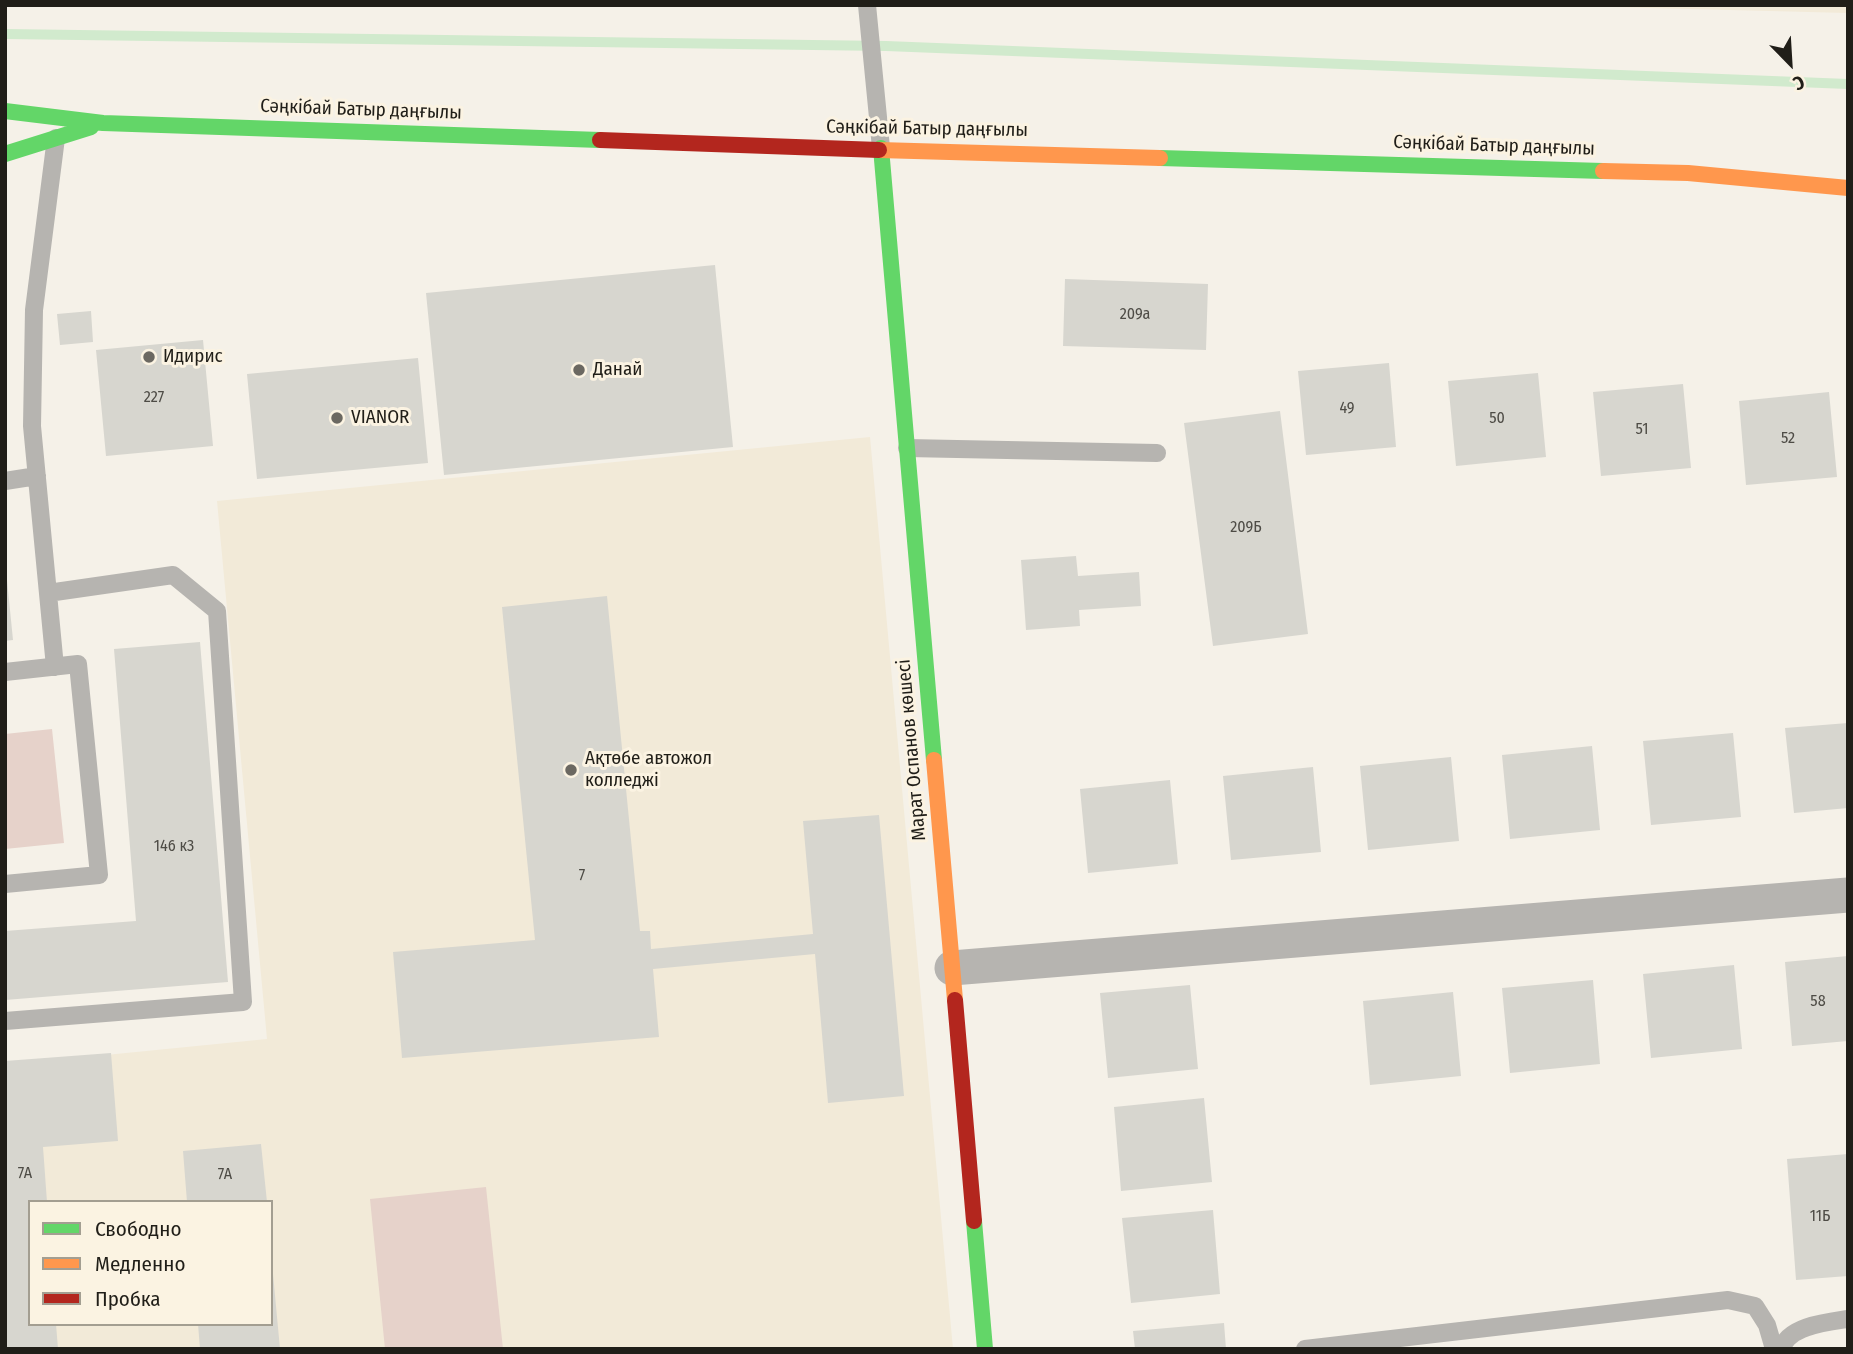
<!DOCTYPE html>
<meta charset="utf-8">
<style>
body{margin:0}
#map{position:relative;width:1853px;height:1354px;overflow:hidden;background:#f5f1e8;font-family:"Fira Sans Condensed",sans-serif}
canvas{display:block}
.frame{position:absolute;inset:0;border:7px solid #201e18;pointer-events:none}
.legend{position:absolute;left:28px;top:1200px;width:245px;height:126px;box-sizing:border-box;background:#fbf3e2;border:2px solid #a39e91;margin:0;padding:9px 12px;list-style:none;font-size:21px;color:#201e18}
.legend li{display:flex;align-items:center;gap:14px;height:35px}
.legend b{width:35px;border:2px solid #a39e91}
.north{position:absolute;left:1755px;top:28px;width:70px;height:70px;-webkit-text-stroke:5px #fbf3e2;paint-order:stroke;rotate:156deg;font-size:19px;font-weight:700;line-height:28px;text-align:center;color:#201e18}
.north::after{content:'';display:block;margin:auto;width:24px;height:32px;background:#201e18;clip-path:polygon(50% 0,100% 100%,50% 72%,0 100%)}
</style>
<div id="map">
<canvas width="1853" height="1354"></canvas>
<div class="frame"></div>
<ul class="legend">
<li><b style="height:9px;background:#63d668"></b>Свободно</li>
<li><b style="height:9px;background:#ff974d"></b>Медленно</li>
<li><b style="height:9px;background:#b3261e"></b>Пробка</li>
</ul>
<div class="north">С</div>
</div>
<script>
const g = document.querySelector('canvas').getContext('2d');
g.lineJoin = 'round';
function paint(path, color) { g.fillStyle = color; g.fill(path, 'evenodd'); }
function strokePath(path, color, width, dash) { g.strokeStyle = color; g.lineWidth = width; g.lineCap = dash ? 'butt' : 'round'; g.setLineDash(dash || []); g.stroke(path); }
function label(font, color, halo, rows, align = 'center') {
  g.font = font + ' "Fira Sans Condensed",sans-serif'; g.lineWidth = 6; g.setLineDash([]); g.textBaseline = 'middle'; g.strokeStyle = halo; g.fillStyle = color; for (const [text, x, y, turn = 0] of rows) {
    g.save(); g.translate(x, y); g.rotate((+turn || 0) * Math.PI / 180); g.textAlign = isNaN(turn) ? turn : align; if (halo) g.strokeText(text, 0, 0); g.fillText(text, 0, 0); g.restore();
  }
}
const built = new Path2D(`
 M1532,5H1848V13Z
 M870,437L953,1349H5V1065L267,1039L217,501ZM30,1202H271V1324H30Z`);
const green = new Path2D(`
 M52,729L64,843L5,849V734Z
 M486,1187L503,1349H385L370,1199Z`);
const stream = new Path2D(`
 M5,34L886,46L1848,84`);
const building = new Path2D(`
 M715,265L733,447L444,475L426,293Z
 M1065,279L1208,284L1206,350L1063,346Z
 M91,311L93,342L60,345L57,314Z
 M203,340L213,446L106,456L96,350Z
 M418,358L428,463L257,479L247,374Z
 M1389,363L1396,447L1306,455L1298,371Z
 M1538,373L1546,457L1456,466L1448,381Z
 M1683,384L1691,468L1601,476L1593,392Z
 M1829,392L1837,477L1746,485L1739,401Z
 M1280,411L1308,634L1213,646L1184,423Z
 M1076,556L1078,576L1139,572L1141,606L1079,610L1080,626L1026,630L1021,560Z
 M5,580H7L13,640L5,641Z
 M607,596L640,931H650L651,949L813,934L803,821L879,815L904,1096L828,1103L815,954L653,969L659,1037L402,1058L393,952L535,940L502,607Z
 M200,642L228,982L5,1000V931L136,921L114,649Z
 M1848,723V808L1794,813L1785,728Z
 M1733,733L1741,817L1651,825L1643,741Z
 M1592,746L1600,830L1510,839L1502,755Z
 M1451,757L1459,841L1368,850L1360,766Z
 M1313,767L1321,852L1231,860L1223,776Z
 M1170,780L1178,864L1088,873L1080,789Z
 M1848,956V1041L1792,1046L1785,962Z
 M1734,965L1742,1049L1651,1058L1643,974Z
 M1593,980L1600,1064L1510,1073L1502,988Z
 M1190,985L1198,1069L1108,1078L1100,993Z
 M1453,992L1461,1076L1370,1085L1363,1001Z
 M111,1053L118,1141L43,1147L47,1202H30V1324H56L58,1349H5V1061Z
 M1204,1098L1212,1182L1121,1191L1114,1107Z
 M261,1144L267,1202H187L183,1151Z
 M1848,1154V1276L1796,1280L1787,1159Z
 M1213,1210L1220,1294L1131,1303L1122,1218Z
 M271,1274H273L280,1349H200L198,1324H271Z
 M1224,1323L1226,1349H1135L1133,1331Z`);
const lane = new Path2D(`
 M867,5L881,148
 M907,448L1157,453
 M5,481L37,476
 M55,667L32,426L34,310L56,138
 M5,672L78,664L99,875L5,884
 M5,1021L243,1002L217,611L173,575L48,593
 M1305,1349L1728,1300L1755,1306L1767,1325L1774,1349
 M1782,1349C1787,1326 1828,1322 1848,1319`);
const street = new Path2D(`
 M952,968L1848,895`);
const fast = new Path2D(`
 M5,111L103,123L600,140
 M881,148L934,760
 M5,154L91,127
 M1160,158L1603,171
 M974,1221L985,1349`);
const slow = new Path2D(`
 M879,150L1160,158
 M1603,171L1688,173L1848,188
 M934,760L955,1000`);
const jam = new Path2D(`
 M600,140L879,150
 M955,1000L974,1221`);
const markers = [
 [149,357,7,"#6b6861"],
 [579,370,7,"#6b6861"],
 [337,418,7,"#6b6861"],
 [571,770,7,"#6b6861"]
];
const numberNames = [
 ["209а",1135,315],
 ["227",154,398],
 ["49",1347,409],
 ["50",1497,419],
 ["51",1642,430],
 ["52",1788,439],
 ["209Б",1246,528],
 ["146 к3",174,847],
 ["7",582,876],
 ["58",1818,1002],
 ["7А",25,1174],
 ["7А",225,1175],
 ["11Б",1820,1217]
];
const streetNames = [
 ["Сәңкібай Батыр даңғылы",361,110,2],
 ["Сәңкібай Батыр даңғылы",927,129,1],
 ["Сәңкібай Батыр даңғылы",1494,146,2],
 ["Марат Оспанов көшесі",912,750,-95]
];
const poiNames = [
 ["Идирис",163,357],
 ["Данай",593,370],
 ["VIANOR",351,418],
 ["Ақтөбе автожол",585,759],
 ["колледжі",585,781]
];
paint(built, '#f2ead8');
paint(green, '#e6d2ca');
strokePath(stream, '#d1eacd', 10);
paint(building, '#d7d6cf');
strokePath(lane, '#b6b4b0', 18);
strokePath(street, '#b6b4b0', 35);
strokePath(fast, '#63d668', 16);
strokePath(slow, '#ff974d', 16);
strokePath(jam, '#b3261e', 16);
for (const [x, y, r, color] of markers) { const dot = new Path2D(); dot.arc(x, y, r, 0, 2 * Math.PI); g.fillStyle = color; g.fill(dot); strokePath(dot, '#fbf3e2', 2.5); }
label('16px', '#4e4c46', null, numberNames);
label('19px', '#201e18', '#fbf3e2', streetNames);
label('19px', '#201e18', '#fbf3e2', poiNames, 'left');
</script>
